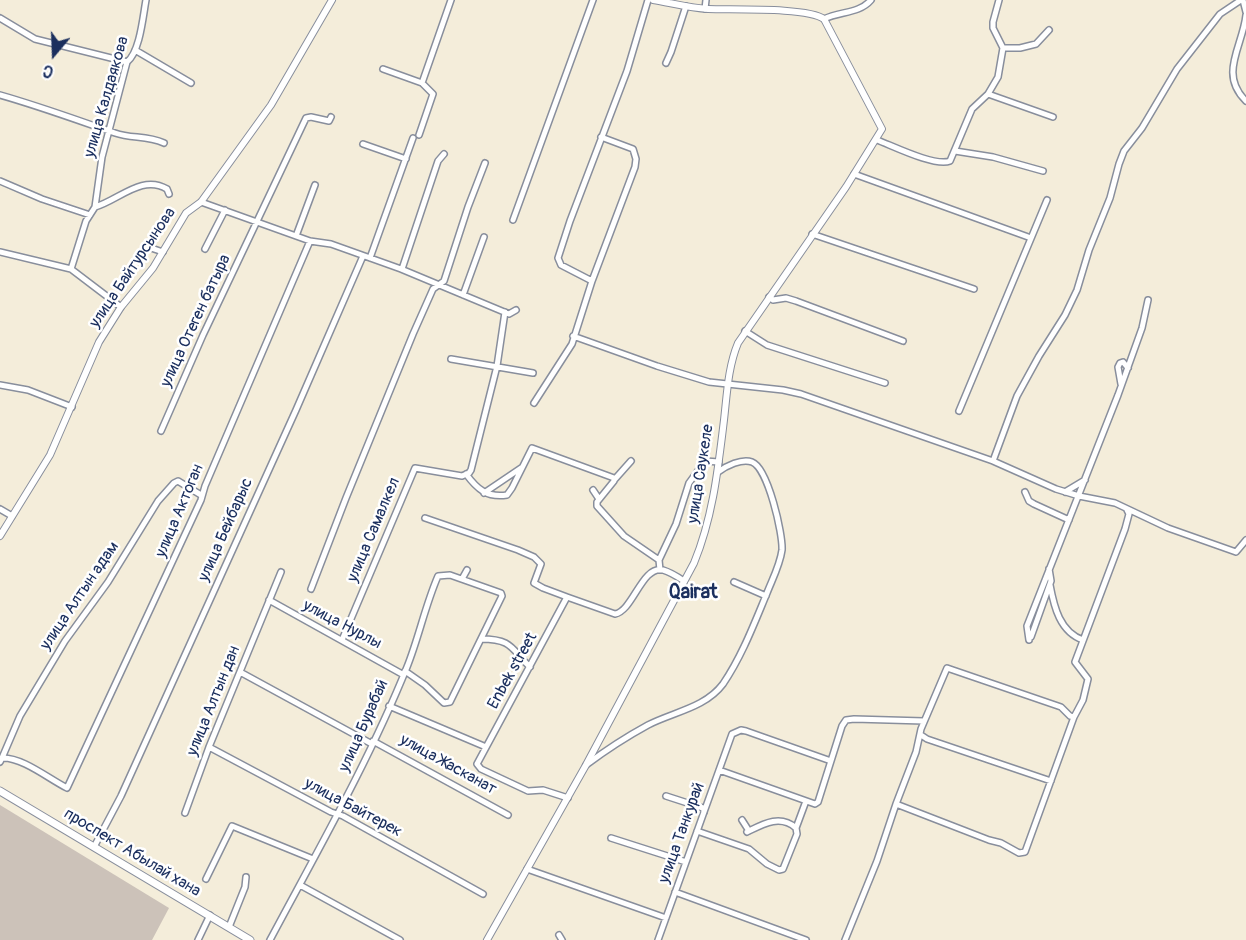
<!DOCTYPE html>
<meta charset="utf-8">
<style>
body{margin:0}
#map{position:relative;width:1246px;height:940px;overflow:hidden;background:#f4edda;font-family:Pangolin,sans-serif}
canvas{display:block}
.north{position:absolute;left:24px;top:24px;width:60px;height:60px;-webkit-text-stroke:4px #fff;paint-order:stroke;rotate:199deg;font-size:16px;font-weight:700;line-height:24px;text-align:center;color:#1b2f5e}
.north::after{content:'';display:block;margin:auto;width:21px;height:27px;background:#1b2f5e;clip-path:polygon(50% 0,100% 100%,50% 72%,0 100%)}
</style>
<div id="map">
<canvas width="1246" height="940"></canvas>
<div class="north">С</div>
</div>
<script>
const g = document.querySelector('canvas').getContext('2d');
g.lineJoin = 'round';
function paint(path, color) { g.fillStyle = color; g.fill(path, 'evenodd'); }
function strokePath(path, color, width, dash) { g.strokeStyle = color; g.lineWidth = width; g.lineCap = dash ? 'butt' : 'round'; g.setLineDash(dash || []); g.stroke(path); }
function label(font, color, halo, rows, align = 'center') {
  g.font = font + ' Pangolin,sans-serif'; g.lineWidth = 5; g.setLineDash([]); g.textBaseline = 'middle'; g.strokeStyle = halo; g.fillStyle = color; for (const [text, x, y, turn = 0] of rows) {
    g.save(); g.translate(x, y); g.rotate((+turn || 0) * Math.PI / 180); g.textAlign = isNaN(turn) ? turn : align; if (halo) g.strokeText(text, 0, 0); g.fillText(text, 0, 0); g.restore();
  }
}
const industrial = new Path2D(`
 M0,805L169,908L152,940H0Z`);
const minor = new Path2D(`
 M1243,0L1246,12
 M705,9L706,0
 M1246,15C1243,46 1218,74 1246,101
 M0,18L35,39L127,62
 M824,19C840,11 859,14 871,0
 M1003,48H1020L1036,44L1049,30
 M135,50L191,83
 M666,63L671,52L686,6
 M383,69L422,83
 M988,94L1053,117
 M0,95C39,106 77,120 115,133C132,139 146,135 164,143
 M419,135L433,94L422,83L451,0
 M877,140C893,146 935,167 950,161L972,109L988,94L998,77L1003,48L993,28V22L999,0
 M363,144L406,159
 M955,151L993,157L1043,171
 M854,174L1031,238
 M0,181L42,199L90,215
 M201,202L310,241L331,244L401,269L509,314L516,310
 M95,207C119,200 142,174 167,189L169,194
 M513,220L593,0
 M812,234L974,289
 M296,236L315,185
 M148,247L163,252
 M205,249L225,210
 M0,252L71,269L121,307
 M370,258L413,138
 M71,269L86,221L95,207L102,157L127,62C140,52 143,16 146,0
 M402,269L438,161L444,154
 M592,281L561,265L558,258L570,221L627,71L648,0
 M463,295L484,237
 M769,297L773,300L786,298L796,301L903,341
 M745,331L767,345L885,383
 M573,336L657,366L709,382L783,390L801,394L993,461L1056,489L1079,496L1115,503L1168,528L1236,552L1246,540
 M451,359L533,373
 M1121,384L1118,367L1120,363L1123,362L1128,368
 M0,385L28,390L72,407
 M534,403L572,344L592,281L635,167L636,159L633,149L601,137
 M959,411L1047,200
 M161,431L203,335L306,118L311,117L329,121L331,117
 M993,461L1017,396L1039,356L1065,315L1077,290L1089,250L1110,198L1119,164L1124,151L1142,128L1177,69L1220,14L1241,0
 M466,474C477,489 487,498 507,495L512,488L532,448L614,478V481L597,502V506L624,536L659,560
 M615,479L631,461
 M593,490L599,499
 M1025,492L1029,501L1034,504L1069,520
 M1065,492L1085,480
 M484,493L521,468
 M0,509L12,516
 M425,518L518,550L534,557L541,564L534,583L543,588L567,597
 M660,570L659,560L676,524L689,483L705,461L719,462
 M462,579L467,570
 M734,582L766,596
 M1050,585C1054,607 1060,632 1083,640
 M311,589L346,498L413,334L433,289L444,281L468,207L485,163
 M269,600L402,674
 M1031,637L1051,581L1049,569
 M481,639C513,639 511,649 530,667
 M342,640L415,468L462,476L469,473L471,470L497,366L505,312
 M1029,640L1027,626L1118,395L1142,328L1148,300
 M240,672L372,744
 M389,706L486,747
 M1074,717L1070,716L1061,707L947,668L921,729L916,752L896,804L989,840L1001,843L1019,853L1025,852L1074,717L1083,700L1088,679L1075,662L1125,529L1129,514L1127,510
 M921,735L927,739L1051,781
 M373,741L508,815
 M209,747L331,812L343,816L483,894
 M2,758L20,716L65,641L108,582L158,501L174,483L178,481L201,495
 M0,762L2,758C22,757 49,779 67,788L201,500L205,486L310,241
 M586,765C606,750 626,737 648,725C673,712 705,708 723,684C742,656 754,624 767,593C772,580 780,565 782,550C783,534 768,468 752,462C742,458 726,466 718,472
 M719,770L815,804L818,802L842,726L846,720L854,719L924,721
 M666,796L703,808L704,812
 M568,798L543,790L528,791L481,769L477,764L567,597L615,614C633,611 642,565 663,570C670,572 678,577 684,581
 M185,813L209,747L281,572
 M742,820L749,831
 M697,831L749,849L767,864L779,870L783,869L797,834L796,828L806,801
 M747,832C763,824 780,814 796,828
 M611,838L686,862
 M94,847L121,796L296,410L363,256
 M527,869L666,918
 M206,879L232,826L313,859
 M300,885L400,940
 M675,892L806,940
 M229,927L245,887L246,877
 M559,935L562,940
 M198,940L210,915
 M270,940C318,850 369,761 407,667C419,637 425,606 438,576L450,575L501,593L502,596L450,702L444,703L425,685L405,671
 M658,940L732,734L741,730L746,731L831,761
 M845,940L877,861L896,804`);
const tertiary = new Path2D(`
 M0,536L50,455L99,342L121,307L153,268L186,213L201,202L271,105L332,0
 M487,940L586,765L694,563C713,517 718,469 724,420C727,394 728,367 738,343L846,187L882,129L824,19C808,7 732,10 708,9C690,8 671,3 653,0`);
const secondary = new Path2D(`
 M0,791L250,940`);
const streetNames = [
 ["улица Калдаякова",107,97,-74],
 ["улица Байтурсынова",133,268,-56],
 ["улица Отеген батыра",196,321,-65],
 ["улица Саукеле",701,474,-81],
 ["улица Актоган",180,511,-67],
 ["улица Бейбарыс",226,530,-66],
 ["улица Самалкел",374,530,-67],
 ["улица Алтын адам",80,596,-56],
 ["улица Нурлы",342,625,28],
 ["Enbek street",513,671,-61],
 ["улица Алтын дан",214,701,-68],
 ["улица Бурабай",364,726,-66],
 ["улица Жасканат",448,765,29],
 ["улица Байтерек",353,808,28],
 ["улица Танкурай",682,833,-70],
 ["проспект Абылай хана",132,853,31]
];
const quarterNames = [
 ["Qairat",693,593]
];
paint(industrial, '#ccc2b9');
strokePath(minor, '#888e9c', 8);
strokePath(tertiary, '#888e9c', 8);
strokePath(secondary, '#888e9c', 9);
strokePath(minor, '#fff', 5);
strokePath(tertiary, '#fff', 6);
strokePath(secondary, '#fff', 7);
label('16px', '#1b2f5e', '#fff', streetNames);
label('bold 20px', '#1b2f5e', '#fff', quarterNames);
</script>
